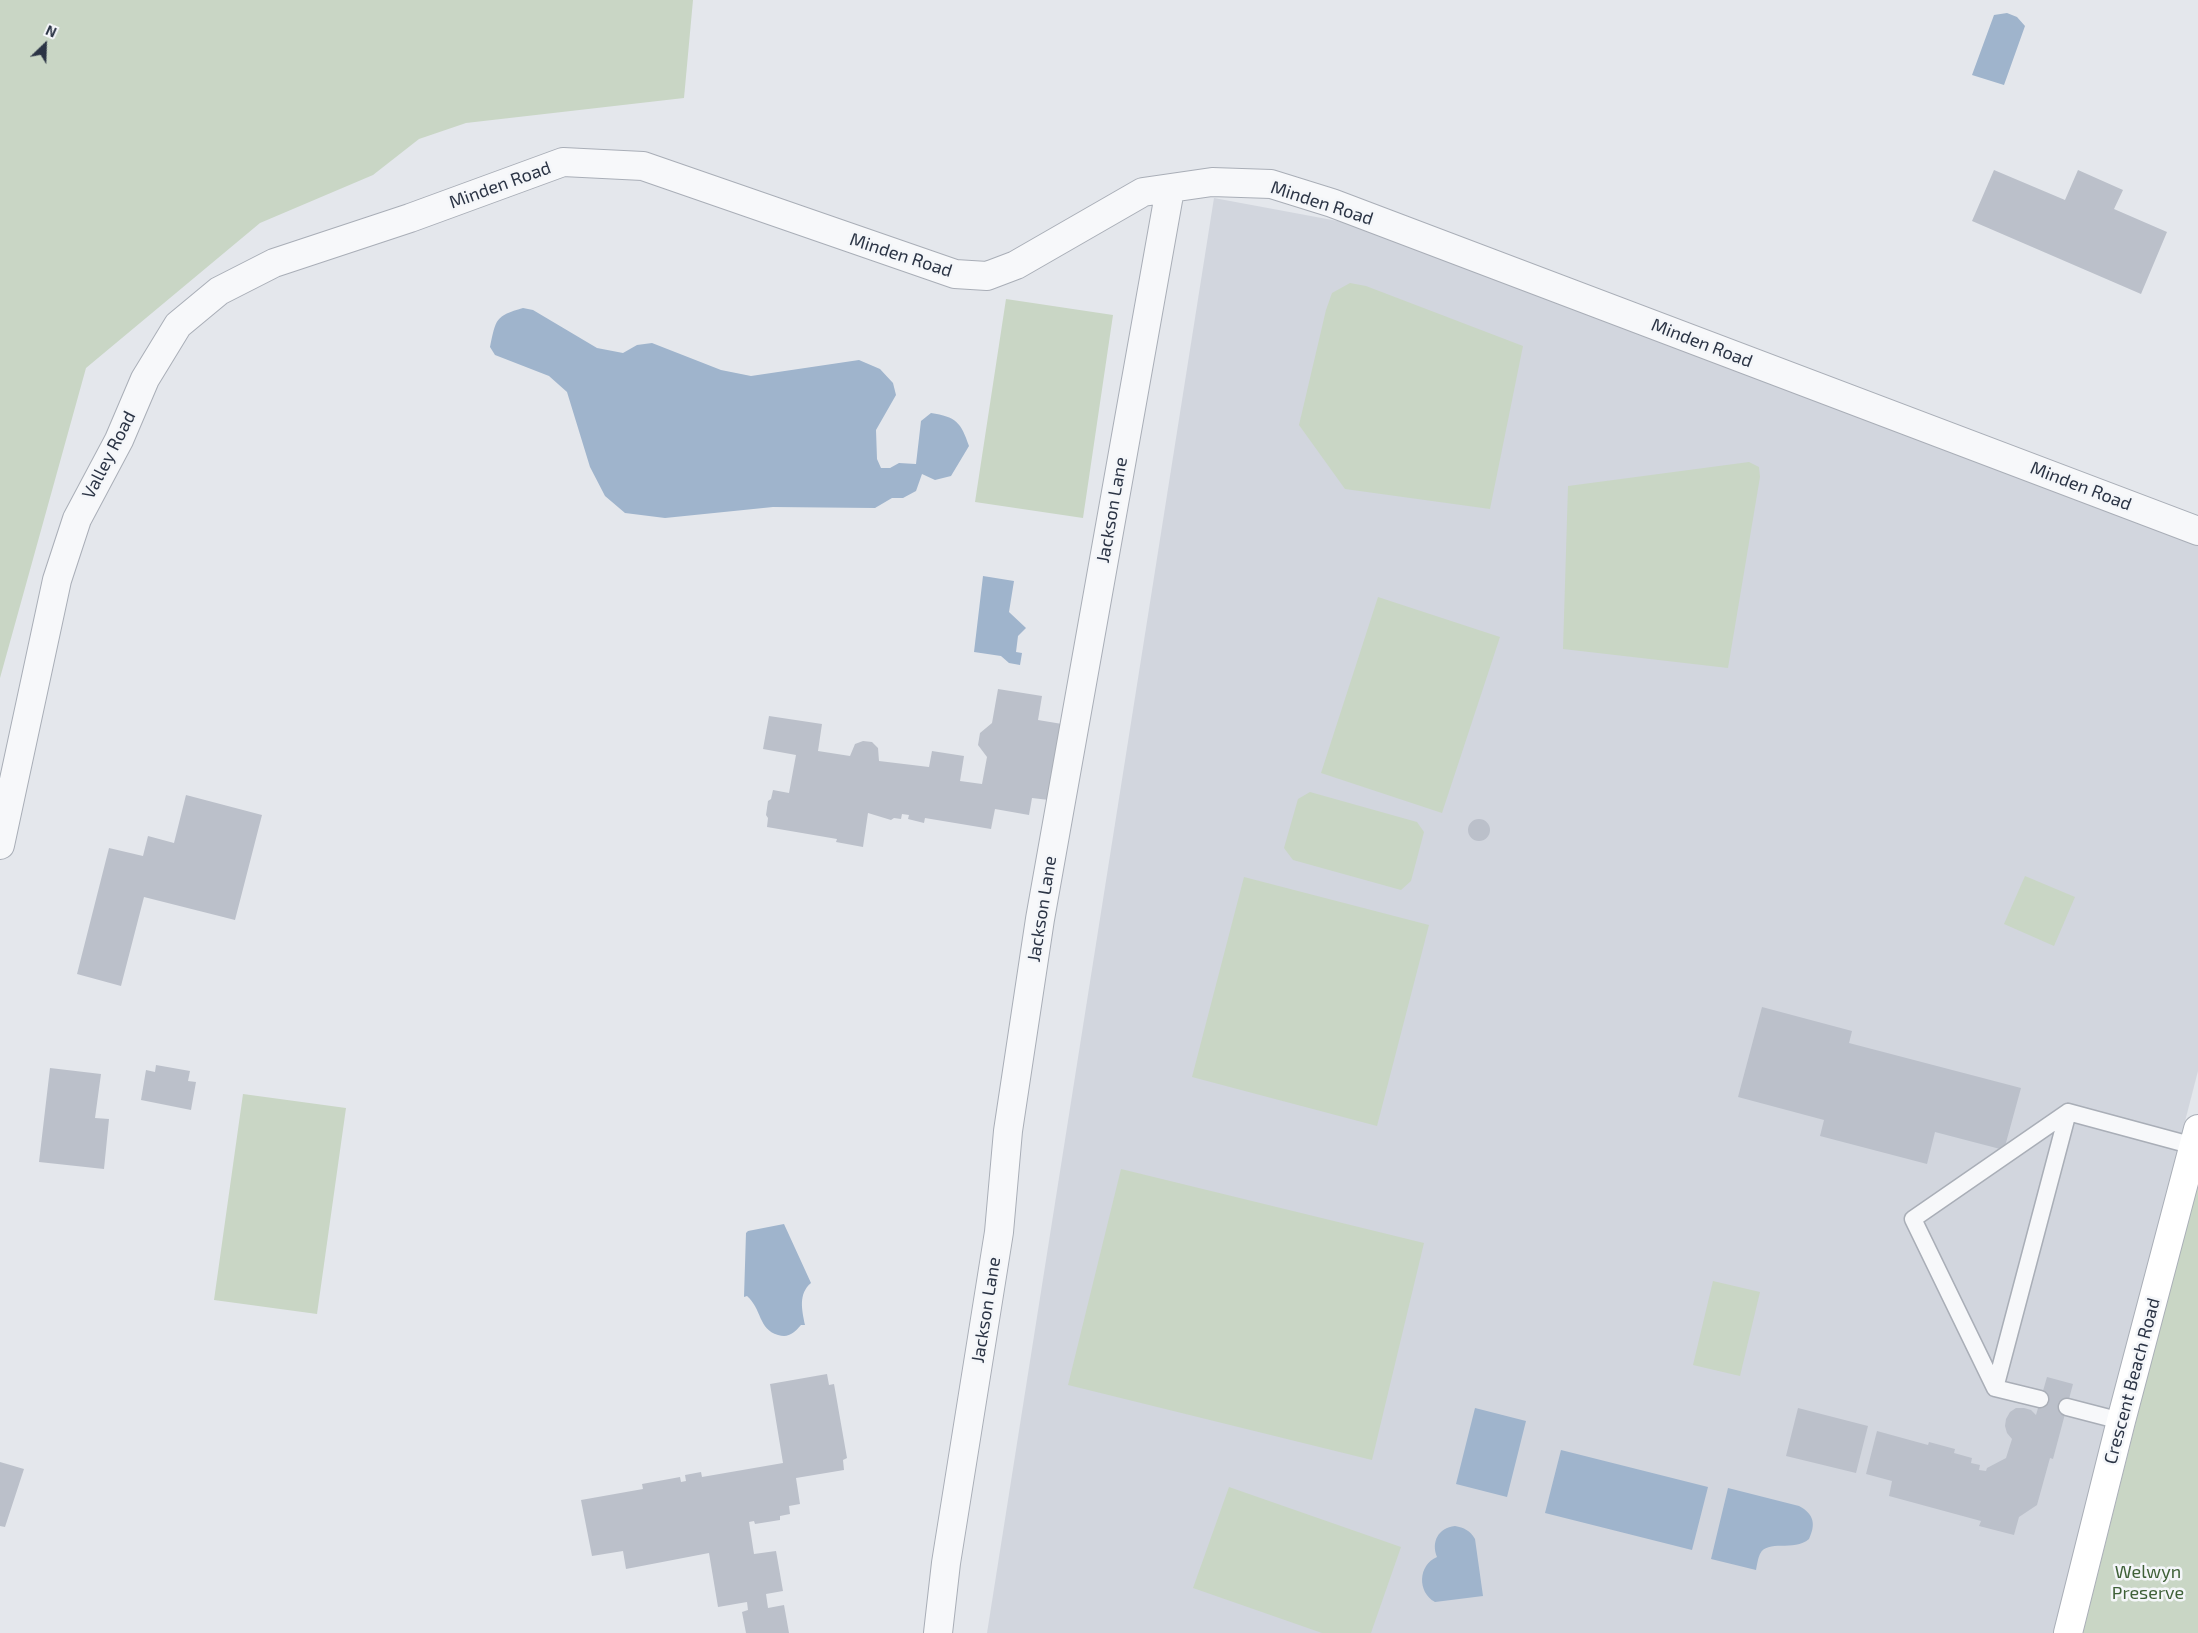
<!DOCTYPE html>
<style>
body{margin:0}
#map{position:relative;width:2198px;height:1633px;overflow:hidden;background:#e4e7ec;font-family:"Exo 2",sans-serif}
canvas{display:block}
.north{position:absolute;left:20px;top:20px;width:50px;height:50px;-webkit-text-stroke:4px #f4f6f9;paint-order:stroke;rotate:24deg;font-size:14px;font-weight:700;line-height:20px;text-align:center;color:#2b3445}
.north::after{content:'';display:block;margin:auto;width:18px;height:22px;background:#2b3445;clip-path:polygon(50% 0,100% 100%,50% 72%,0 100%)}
</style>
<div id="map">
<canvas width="2198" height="1633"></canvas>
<div class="north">N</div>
</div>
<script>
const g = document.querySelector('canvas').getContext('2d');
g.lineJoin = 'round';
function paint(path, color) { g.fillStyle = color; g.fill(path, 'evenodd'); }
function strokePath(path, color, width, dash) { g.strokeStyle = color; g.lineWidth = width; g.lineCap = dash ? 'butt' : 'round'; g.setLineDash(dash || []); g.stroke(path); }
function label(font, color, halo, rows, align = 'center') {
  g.font = font + ' "Exo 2",sans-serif'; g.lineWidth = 5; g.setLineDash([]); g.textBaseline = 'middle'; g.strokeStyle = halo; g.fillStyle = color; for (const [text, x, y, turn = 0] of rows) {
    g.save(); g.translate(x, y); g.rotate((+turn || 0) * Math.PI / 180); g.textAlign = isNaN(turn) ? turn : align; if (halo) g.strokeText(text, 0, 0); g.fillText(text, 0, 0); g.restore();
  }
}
const built = new Path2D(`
 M1214,198L1370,227L2198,542V1071L2053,1633H987Z`);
const green = new Path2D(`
 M0,0H693L684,98L466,123L419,139L373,175L260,223L86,368L0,678Z
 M1350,283L1366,286L1523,346L1490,509L1345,489L1299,425L1326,310L1332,293Z
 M1006,299L1113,315L1083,518L975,502Z
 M1749,462L1759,467L1760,477L1728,668L1563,649L1568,486Z
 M1378,597L1500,637L1442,813L1321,773Z
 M1310,792L1417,822L1424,832L1411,881L1401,890L1293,860L1284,848L1298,799Z
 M2025,876L2075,897L2054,946L2004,924Z
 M1244,877L1429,925L1377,1126L1192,1077Z
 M243,1094L346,1108L317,1314L214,1300Z
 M1121,1169L1424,1243L1372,1460L1068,1385Z
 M2198,1174V1633H2083Z
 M1713,1281L1760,1292L1740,1376L1693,1365Z
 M1229,1487L1401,1547L1371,1633H1322L1193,1588Z`);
const water = new Path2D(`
 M2007,13L2017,17L2025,26L2004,85L1972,75L1994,15Z
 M523,308L533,310L597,348L623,353L637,345L652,343L721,370L751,376L859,360L880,369L893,383L896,395L876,430L877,459L881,468H890L899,463L916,464L921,421L931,413C956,417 961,422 969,446L951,476L935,480L922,474L916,491L903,498H892L875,508L773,507L665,518L625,513L605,496L590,467L567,392L549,376L495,355L490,347C496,319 495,316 523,308Z
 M983,576L1014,581L1009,612L1026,628L1018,636L1016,652L1022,653L1020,665L1009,663L1001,656L974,652Z
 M784,1224L811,1283C798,1294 802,1310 805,1325H801C794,1333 789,1338 778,1335C758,1329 762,1309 747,1296L744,1297L746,1233L748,1231Z
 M1475,1408L1526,1421L1507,1497L1456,1484Z
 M1561,1450L1708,1487L1692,1550L1545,1513Z
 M1728,1488L1799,1506C1814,1514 1816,1524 1809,1539C1794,1552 1767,1539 1760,1554C1758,1558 1757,1565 1756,1570L1711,1559Z
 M1455,1526C1464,1528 1470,1530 1475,1539L1483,1596L1435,1602C1417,1592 1418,1565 1437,1557C1431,1542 1438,1528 1455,1526Z`);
const building = new Path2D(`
 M1994,170L2065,200L2078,170L2123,190L2114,209L2167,232L2141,294L1972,221Z
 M998,689L1042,696L1038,720L1062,724L1049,800L1032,798L1029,815L995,809L991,829L925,818L924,823L908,819L909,815L902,814L901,819L894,818L891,820L868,813L863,847L836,842L837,839L767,827L768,818L766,815L768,801L771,799L773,790L789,793L796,755L763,749L769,716L822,724L818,751L850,756L855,744L863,741L872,742L878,748L879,761L929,767L932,751L964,756L960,781L982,784L987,757L978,745L980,733L992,723Z
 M186,795L262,815L235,920L144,897L121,986L77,974L109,848L143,856L148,836L174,843Z
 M1468 830a11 11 0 1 1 22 0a11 11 0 1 1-22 0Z
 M1762,1007L1852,1031L1849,1043L2021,1088L2004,1150L1935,1132L1927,1164L1820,1136L1824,1120L1738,1097Z
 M156,1065L190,1071L188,1081L196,1082L191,1110L141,1100L146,1070L155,1072Z
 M50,1068L101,1074L95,1118L109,1119L104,1169L39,1162Z
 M827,1374L829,1385L834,1384L847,1458L843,1460L844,1470L796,1478L800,1504L789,1506L790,1514L780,1516V1520L755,1524L754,1521L749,1522L754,1554L776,1551L783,1591L766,1594L768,1608L784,1605L789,1633H746L742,1612L748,1610L747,1602L718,1607L709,1553L626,1569L623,1551L592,1556L581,1500L643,1489L642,1484L680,1477L681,1482L686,1481L685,1475L701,1472L702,1477L783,1463L770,1384Z
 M2047,1377L2073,1384L2053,1459L2050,1458L2037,1505L2019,1517L2014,1535L1979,1526L1981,1521L1889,1496L1892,1481L1866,1474L1877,1431L1928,1445L1929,1442L1955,1449L1954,1453L1972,1458L1971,1463L1980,1465L1979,1470L1986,1471L1987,1468L2006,1458L2012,1439L2007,1433L2005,1426L2006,1419L2010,1412L2016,1408H2024L2031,1410L2036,1415Z
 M1798,1408L1868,1426L1856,1473L1786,1456Z
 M0,1462L24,1469L5,1527L0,1526Z`);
const lane = new Path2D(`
 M1995,1388L1913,1219L2068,1112L2194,1146
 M1995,1388L2068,1112
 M1995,1388L2040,1399
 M2067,1407L2121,1421`);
const street = new Path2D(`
 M0,845L57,580L77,519L119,440L145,379L178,325L219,291L274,263L410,218L563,162L643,166L955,274L987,276L1016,265L1143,192L1212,182L1271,184L1332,203L2198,531
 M938,1633L946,1563L999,1232L1008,1131L1040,919L1170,189`);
const secondary = new Path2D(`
 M2068,1633L2121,1421L2198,1129`);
const streetNames = [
 ["Minden Road",500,185,-20],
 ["Minden Road",1322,203,18],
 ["Minden Road",901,255,18],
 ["Minden Road",1702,343,21],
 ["Valley Road",109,455,-63],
 ["Minden Road",2081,486,21],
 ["Jackson Lane",1112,510,-80],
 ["Jackson Lane",1042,909,-81],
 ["Jackson Lane",986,1310,-81],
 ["Crescent Beach Road",2132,1381,-75]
];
const parkNames = [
 ["Welwyn",2148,1572],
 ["Preserve",2148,1593]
];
paint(built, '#d2d6de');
paint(green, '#c9d6c5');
paint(water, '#9fb4cc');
paint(building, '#bbc0ca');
strokePath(lane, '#a9aeb7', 19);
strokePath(street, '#a9aeb7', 30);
strokePath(secondary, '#a9aeb7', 30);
strokePath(lane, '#f7f8fa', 16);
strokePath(street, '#f7f8fa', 28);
strokePath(secondary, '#fff', 28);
label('18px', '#2b3445', '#f4f6f9', streetNames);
label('18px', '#3f6138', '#f4f6f9', parkNames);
</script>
